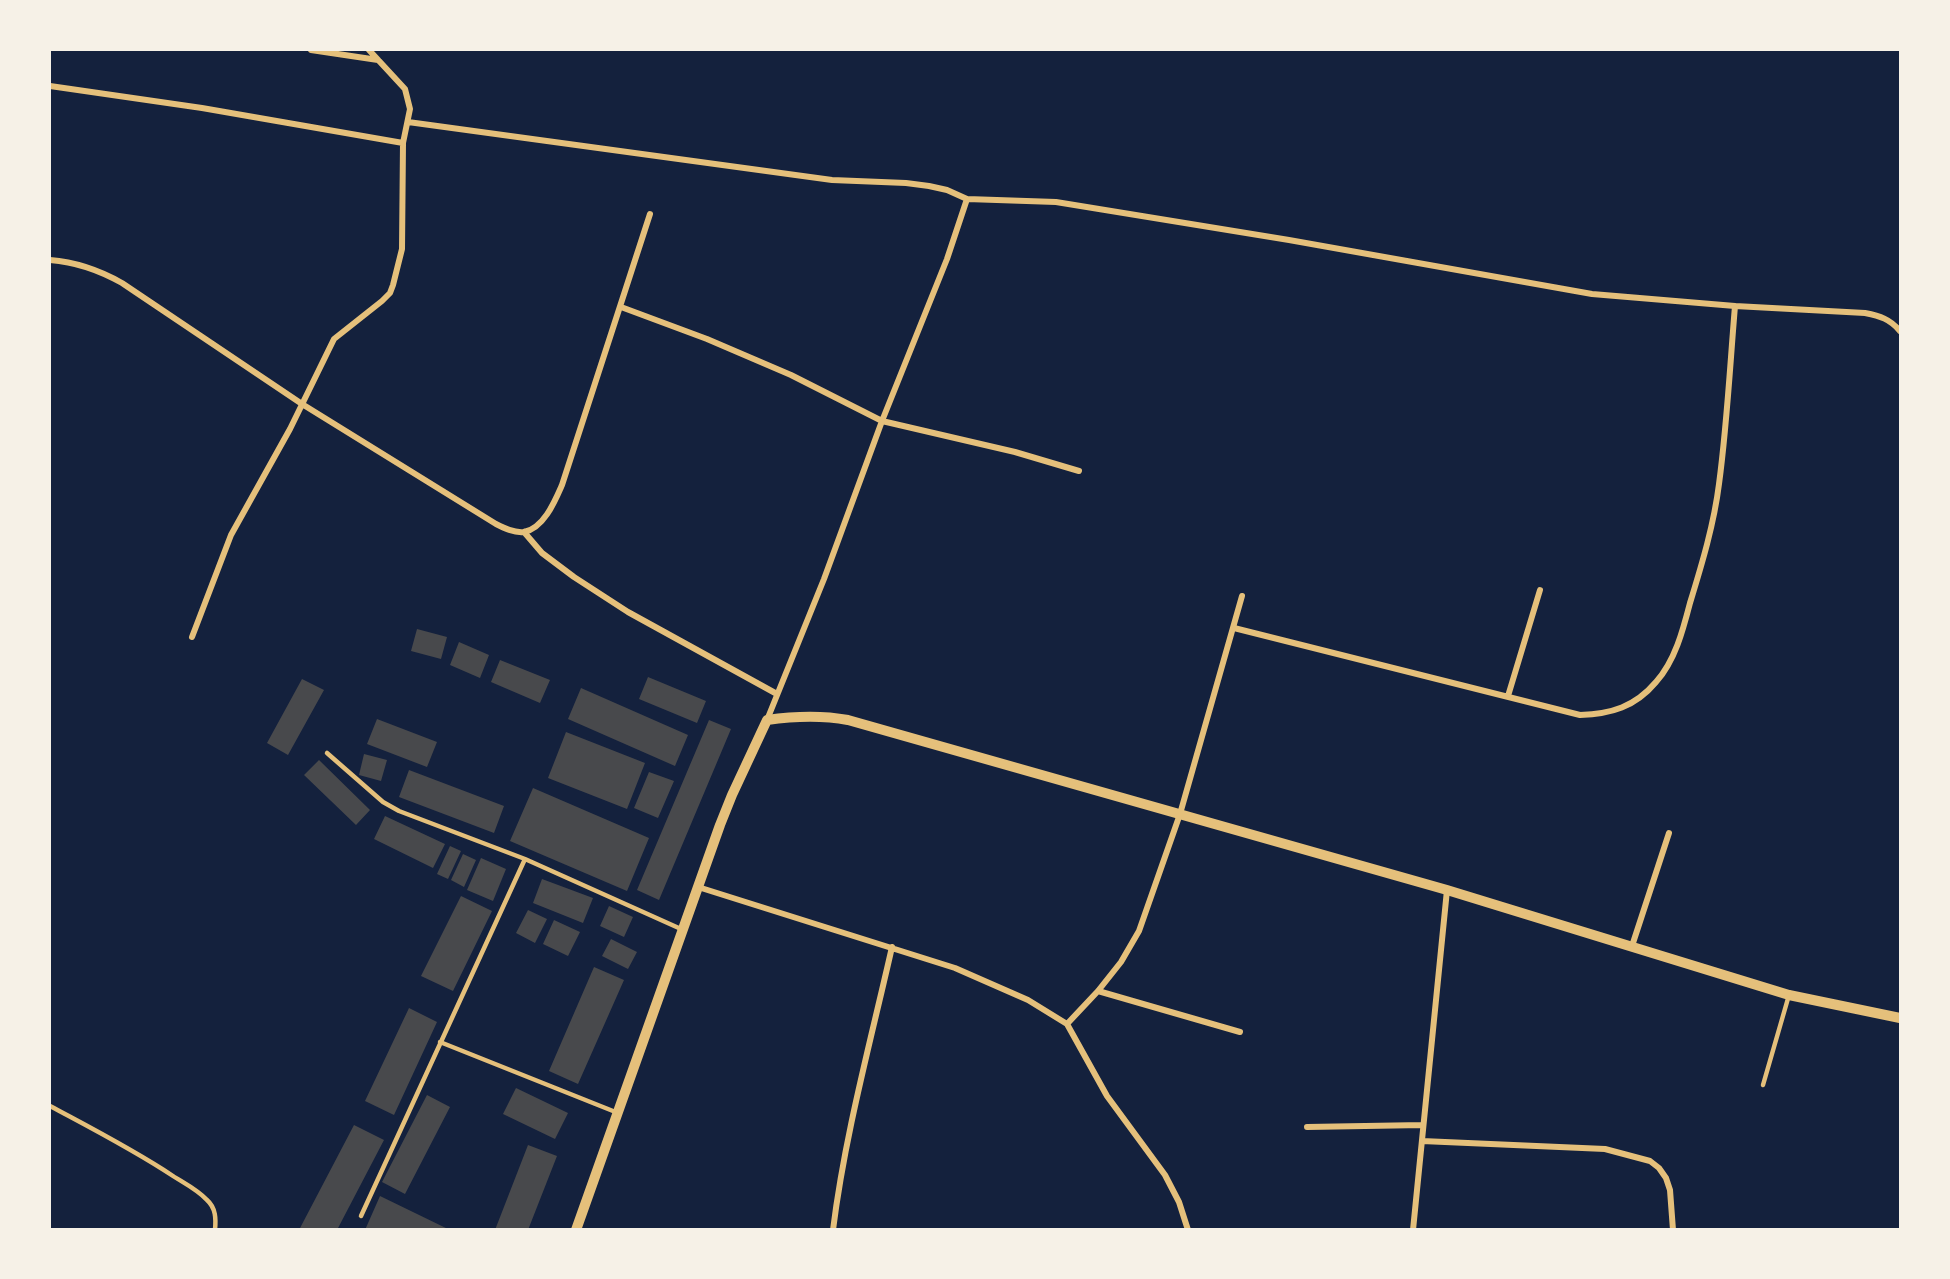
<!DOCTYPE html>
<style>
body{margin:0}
#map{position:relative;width:1950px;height:1279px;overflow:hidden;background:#14213d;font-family:"PT Serif",serif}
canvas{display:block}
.frame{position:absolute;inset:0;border:51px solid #f6f1e7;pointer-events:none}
</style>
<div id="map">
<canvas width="1950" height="1279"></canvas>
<div class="frame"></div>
</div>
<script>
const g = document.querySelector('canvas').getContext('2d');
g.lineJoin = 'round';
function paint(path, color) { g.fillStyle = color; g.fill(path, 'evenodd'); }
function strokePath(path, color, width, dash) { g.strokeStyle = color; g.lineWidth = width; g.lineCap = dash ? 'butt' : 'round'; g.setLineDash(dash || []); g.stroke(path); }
const building = new Path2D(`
 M417,629L447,637L441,659L411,651Z
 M459,642L489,655L480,678L450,665Z
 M500,660L550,680L540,703L491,682Z
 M648,677L706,701L697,723L639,699Z
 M302,679L324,690L288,755L267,743Z
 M581,688L688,735L675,766L568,719Z
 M377,719L437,742L427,767L367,744Z
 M709,720L731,729L659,900L637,890Z
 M566,732L645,763L627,809L548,778Z
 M364,754L387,760L381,781L359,775Z
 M319,760L370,810L356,825L304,775Z
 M409,770L504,806L494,833L399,797Z
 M649,772L674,781L658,818L634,808Z
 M533,788L649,838L627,891L510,841Z
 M385,816L445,844L433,868L374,839Z
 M450,846L461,851L448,879L437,874Z
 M463,854L476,860L464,887L451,880Z
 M481,858L506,869L493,901L467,890Z
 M542,879L593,898L583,923L533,903Z
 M461,896L492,911L453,991L421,976Z
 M609,906L633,917L624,937L600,926Z
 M528,910L547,919L535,943L516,933Z
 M554,920L580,932L568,956L543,944Z
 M611,939L637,952L628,969L602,956Z
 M594,967L624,980L578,1084L549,1071Z
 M409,1008L437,1022L394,1115L365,1101Z
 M516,1088L568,1113L555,1139L503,1114Z
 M427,1095L450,1107L405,1194L382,1182Z
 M354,1125L384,1140L337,1230H299Z
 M528,1145L557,1156L528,1230H495Z
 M380,1196L450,1230H365Z`);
const service = new Path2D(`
 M327,753L383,802L399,811L525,859
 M440,1042L618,1113
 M1763,1085L1789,995
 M50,1106C91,1128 134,1150 173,1176C184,1183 198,1190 207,1200C216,1208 216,1219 215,1230
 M361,1216L525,859L681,929`);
const minor = new Path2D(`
 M311,50L378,60
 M50,86L202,108L403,143
 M408,122L832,180L906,183L929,186L947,190L967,199L1056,202L1289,240L1592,294L1735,306L1865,313C1880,316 1890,319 1900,331
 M50,260C76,262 99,270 122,283L302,404L496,524C504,528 514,533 524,532C544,528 555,501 562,485L650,214
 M621,307L707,339L791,375L882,421L1015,452L1079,471
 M524,532L542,553L574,577L628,612L777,694
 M1234,628L1580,715C1611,714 1635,707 1656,682C1675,661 1683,630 1690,603C1702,564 1714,524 1719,484C1727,425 1730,365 1735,306
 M192,637L231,535L290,429L334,339L382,301L390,293L393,285L402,249L403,143L410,109L405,89L369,50
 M1508,696L1540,590
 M767,720L824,579L882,421L947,259L967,199
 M698,887L955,968L1028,1000L1067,1024L1107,1096L1165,1175L1179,1202L1188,1230
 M1632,946L1669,833
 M1098,991L1240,1032
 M1067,1024L1098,991L1121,962L1139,931L1180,814L1242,596
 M1307,1127L1423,1125
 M1422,1141L1605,1149L1650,1161L1659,1168L1666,1178L1670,1190L1673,1230
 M833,1230C845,1134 871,1040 892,947
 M1413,1230L1447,890`);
const tertiary = new Path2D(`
 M576,1230L720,825L732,795L767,720C795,716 821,715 848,720L1447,890L1789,995L1900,1018`);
paint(building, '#48494c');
strokePath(service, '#e5c07b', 4.5);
strokePath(minor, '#e5c07b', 6);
strokePath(tertiary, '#e5c07b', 10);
</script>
